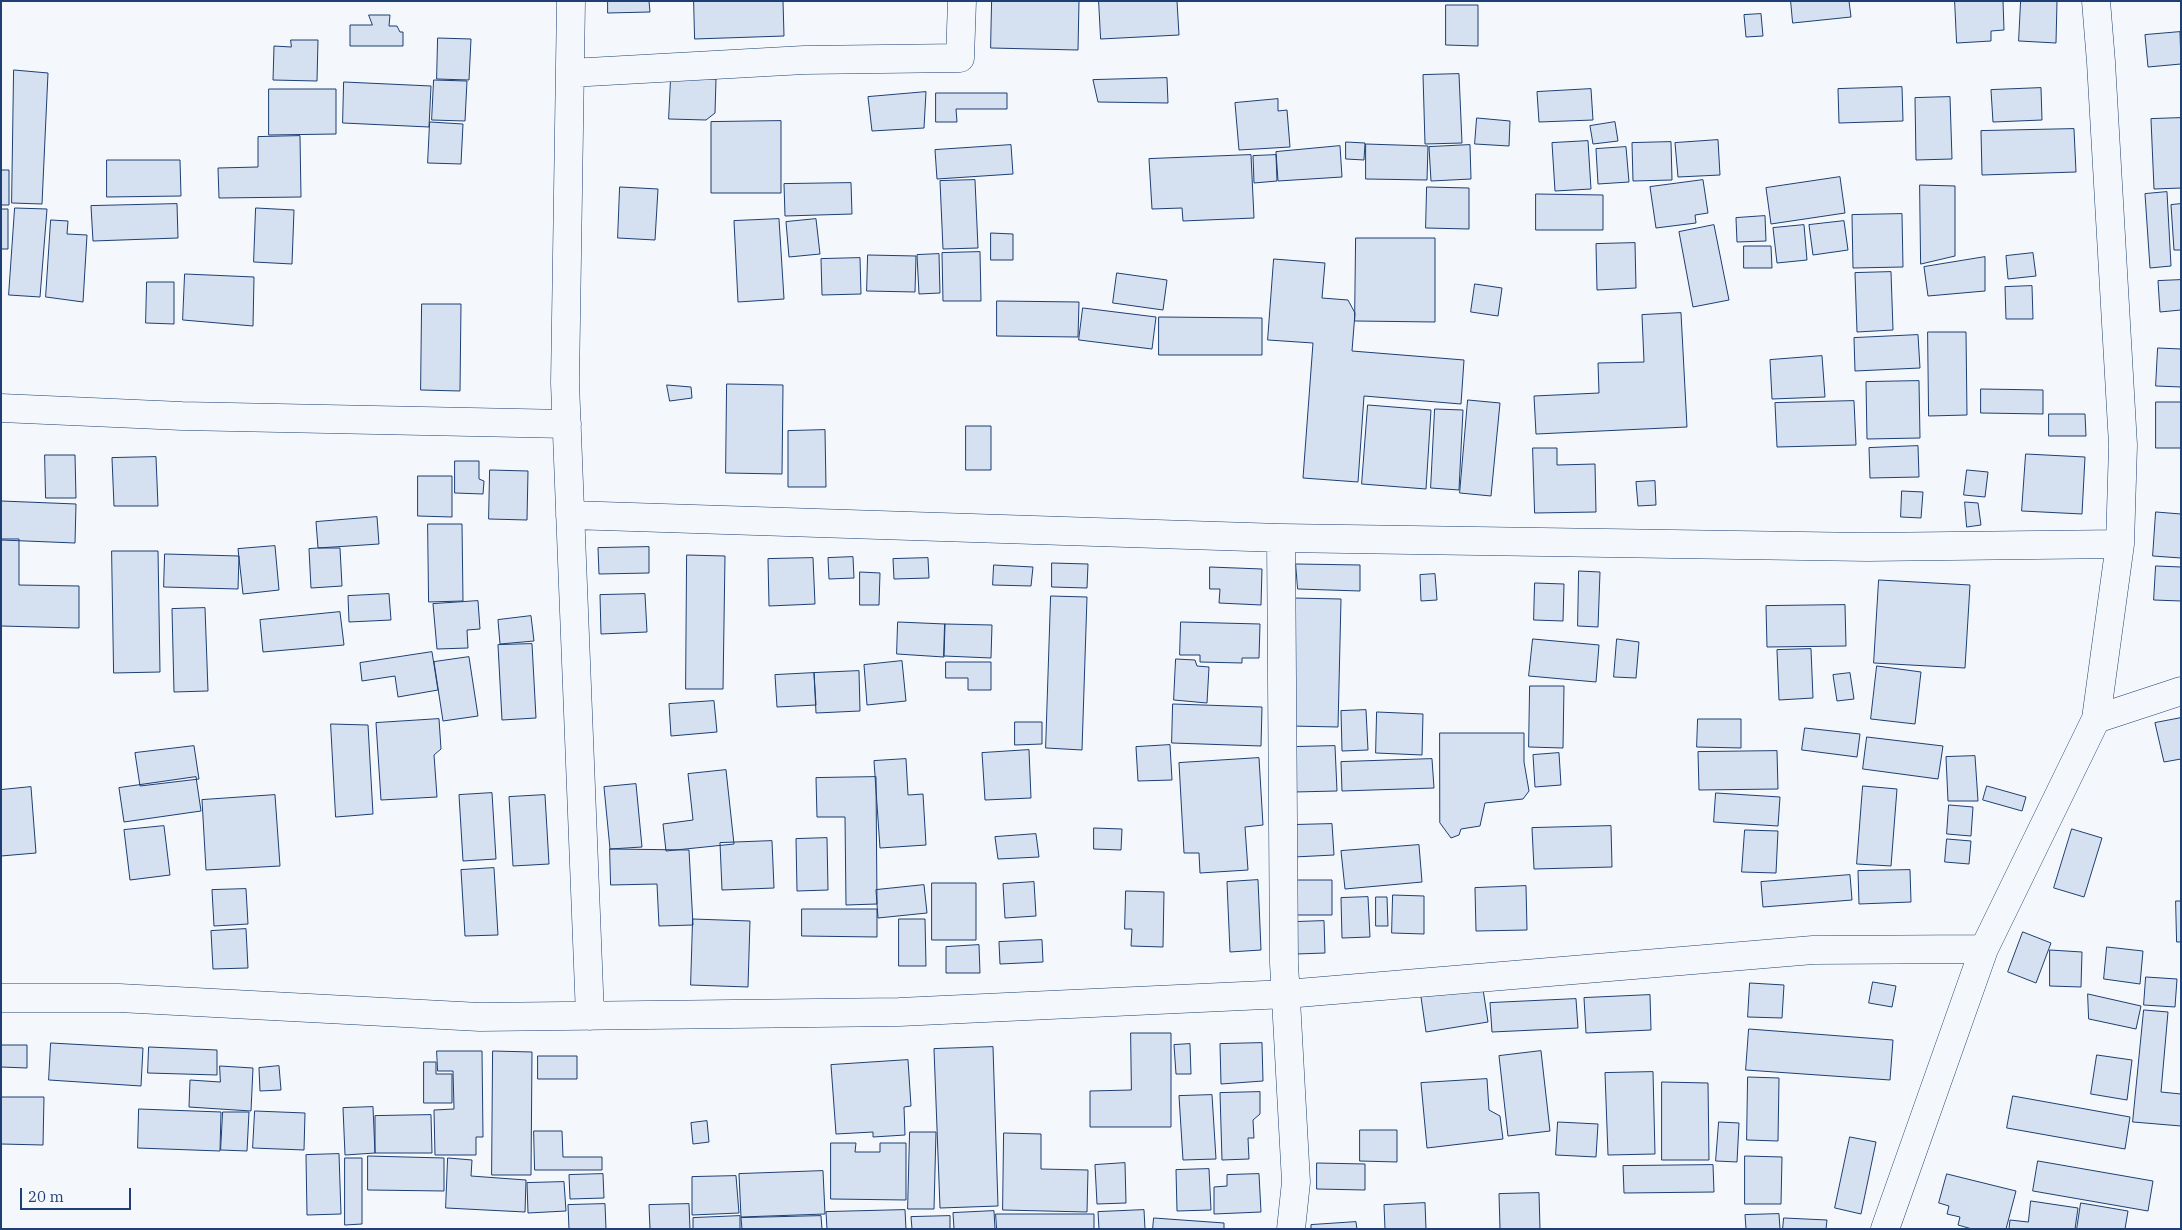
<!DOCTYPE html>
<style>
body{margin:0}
#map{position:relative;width:2182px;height:1230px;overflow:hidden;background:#f4f7fb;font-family:"IBM Plex Serif",serif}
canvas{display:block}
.frame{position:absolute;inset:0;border:2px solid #1d3f73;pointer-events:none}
.scale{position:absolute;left:20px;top:1188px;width:111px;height:22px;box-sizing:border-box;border:2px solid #1d3f73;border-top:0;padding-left:6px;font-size:15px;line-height:18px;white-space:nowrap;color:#1d3f73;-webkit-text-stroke:4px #f4f7fb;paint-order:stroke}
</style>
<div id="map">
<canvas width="2182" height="1230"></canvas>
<div class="frame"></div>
<div class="scale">20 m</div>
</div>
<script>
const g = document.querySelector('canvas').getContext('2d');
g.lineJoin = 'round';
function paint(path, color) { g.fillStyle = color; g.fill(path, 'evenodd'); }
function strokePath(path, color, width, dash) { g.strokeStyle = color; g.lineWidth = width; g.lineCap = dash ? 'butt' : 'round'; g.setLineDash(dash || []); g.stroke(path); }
const building = new Path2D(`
 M608,1H649L650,12L608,13Z
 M694,1H783L784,36L695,39Z
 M992,1H1079L1078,50L991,48Z
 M1099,1H1177L1179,35L1101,39Z
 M1791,1H1849L1851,17L1793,23Z
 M1955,1H2003L2004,30L1991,31V41L1957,43Z
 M2021,1H2057L2056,43L2019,41Z
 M1446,5H1478V46L1446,45Z
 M1761,14L1763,36L1746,37L1744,15Z
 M369,15H390L389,26H397L400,32H403V46H350V25H372Z
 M2180,32L2181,64L2148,67L2145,35Z
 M438,38L471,39L469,80L437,79Z
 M291,40H318L317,81L273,80L274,46L291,47Z
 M14,70L48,73L42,204L12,203Z
 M1459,74L1462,143L1425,144L1423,75Z
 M671,78L716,79L715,113L706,120L669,119Z
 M1167,78L1168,103L1098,102L1093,80Z
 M434,80L467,81L465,121L432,120Z
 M344,82L431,86L429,127L343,123Z
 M1902,87L1903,121L1839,123L1838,89Z
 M2041,88L2042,120L1993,122L1991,90Z
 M269,89H336V134L269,135Z
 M1591,89L1593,120L1539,122L1537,92Z
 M926,92L924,128L872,131L868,97Z
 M936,93H1007V109H956L957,122H936Z
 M1950,97L1952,159L1916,160L1915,98Z
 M1278,99V111L1287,110L1290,147L1239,150L1235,103Z
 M1477,118L1510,121L1509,146L1475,144Z
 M2181,118V188L2154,189L2151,119Z
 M781,121V193H711V122Z
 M430,122L463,124L461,164L428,163Z
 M1615,122L1618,141L1593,144L1590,126Z
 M2074,129L2076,172L1982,175L1981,131Z
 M300,136L301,197L219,198L218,168L258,167V137Z
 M1718,140L1720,175L1678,177L1675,143Z
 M1588,141L1591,189L1555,191L1552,143Z
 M1346,142L1365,143L1364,160L1346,159Z
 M1671,142L1672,180L1633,181L1632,143Z
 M1366,144L1428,146L1427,180L1366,179Z
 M1011,145L1013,174L937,179L935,150Z
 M1470,145L1471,179L1431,181L1429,147Z
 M1340,146L1342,177L1278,181L1276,152Z
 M1626,147L1629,182L1598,184L1596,149Z
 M1251,155L1254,218L1183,221L1182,208L1152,209L1149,159Z
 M1276,155L1277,181L1254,183L1253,156Z
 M107,160H180L181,196L107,197Z
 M1,170H9V205H1Z
 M1840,177L1845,213L1771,224L1766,188Z
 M975,180L978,248L943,249L940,181Z
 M1703,180L1708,213L1695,215L1696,223L1656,228L1650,187Z
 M851,183L852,214L785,216L784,184Z
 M1920,185L1955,186V256L1921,264Z
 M620,187L658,189L655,240L618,238Z
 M1427,187L1469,188V229L1426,228Z
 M2167,192L2171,266L2150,268L2145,194Z
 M1536,194L1603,195V230H1536Z
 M177,204L178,238L93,241L91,206Z
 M2181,204V250H2174L2171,205Z
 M15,208L47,209L40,297L9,295Z
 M256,208L294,210L292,264L254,262Z
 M1,209H8V249H1Z
 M1902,214L1903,267L1853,268L1852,215Z
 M1765,216L1766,241L1737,242L1736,218Z
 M779,219L784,299L738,302L734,221Z
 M816,219L820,254L789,257L786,222Z
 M51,220L68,221L67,234L87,235L83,302L46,297Z
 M1844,221L1848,250L1813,255L1809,225Z
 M1714,225L1729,300L1693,307L1679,232Z
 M1804,225L1807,260L1777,263L1773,228Z
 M991,233L1013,234V260H991Z
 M1356,238H1435V322L1355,321Z
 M1635,243L1636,288L1597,290L1596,244Z
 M1744,246H1771L1772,268H1744Z
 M980,252L981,301H943L942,253Z
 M2033,253L2036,276L2008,279L2006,256Z
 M939,254L940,293L919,294L917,255Z
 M868,255L916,256L915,292L867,291Z
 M1985,257V291L1928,296L1924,267Z
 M860,258L861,294L822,295L821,259Z
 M1274,259L1325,263L1322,298L1348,300L1355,313L1352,351L1464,360L1461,404L1364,396L1358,482L1303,478L1313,343L1268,340Z
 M1891,272L1893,330L1857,332L1855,273Z
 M1117,273L1167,280L1163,310L1113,303Z
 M185,274L254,277L253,326L183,320Z
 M2181,280V310L2160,312L2158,281Z
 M147,282H174V324L146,323Z
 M1475,284L1502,288L1498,316L1471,312Z
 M2032,286L2033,319H2006L2005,287Z
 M997,301L1079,302L1078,337L997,336Z
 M422,304H461L460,391L421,390Z
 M1083,308L1156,317L1152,349L1079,340Z
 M1681,313L1687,427L1536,434L1534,396L1599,393L1598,363L1644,362L1642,315Z
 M1159,317L1262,318V355H1159Z
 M1928,332H1966L1967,415L1929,416Z
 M1918,335L1920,368L1855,371L1854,338Z
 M2158,348L2181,349V387L2156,386Z
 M1822,356L1825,397L1772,399L1770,360Z
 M1919,381L1920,438L1867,439L1866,382Z
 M727,384L783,385L782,474L726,473Z
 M667,385L691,387L692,398L670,401Z
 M1981,389L2043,390V414L1981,413Z
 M1468,400L1500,403L1491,496L1460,493Z
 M1854,401L1856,445L1777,447L1775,403Z
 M2156,402H2181V448H2156Z
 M1368,405L1431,410L1426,489L1362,484Z
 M1435,409L1463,410L1459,490L1431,488Z
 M2049,414H2085L2086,436H2049Z
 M966,426H991V470H966Z
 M825,430L826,487H788V431Z
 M1918,446L1919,477L1870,478L1869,448Z
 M1533,448H1557V465L1595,464L1596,512L1535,513Z
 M2026,454L2085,457L2082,514L2022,511Z
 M45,455H75L76,498H46Z
 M156,457L158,506H114L112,458Z
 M455,461H479V479L484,481L483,494L455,493Z
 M490,470L528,471L527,520L489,519Z
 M1967,470L1988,472L1985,497L1964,495Z
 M418,476H452V517L418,516Z
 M1655,481L1656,505L1638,506L1636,482Z
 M1902,491L1923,492L1921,518L1901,517Z
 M1,501L76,504L75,543L1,540Z
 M1965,502L1978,503L1981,525L1967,527Z
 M2156,512L2181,514V558L2153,556Z
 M377,517L379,544L318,548L316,522Z
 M428,524H462L463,601L429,602Z
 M1,539H19V585L79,586V628L1,626Z
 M275,546L279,590L243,594L238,549Z
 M649,547V573L599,574L598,548Z
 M318,548H340L342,586L311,588L309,549Z
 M112,551H158L160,672L114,673Z
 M165,554L239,556L238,589L164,587Z
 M687,555L725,556L723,689H686Z
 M853,557L854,578L829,579L828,558Z
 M813,558L815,604L769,606L768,559Z
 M928,558L929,578L894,579L893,559Z
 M1052,563L1088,564L1087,588L1052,587Z
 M1296,564L1360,565V591L1298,589Z
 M994,565L1033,567L1031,586L993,585Z
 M2156,566L2181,567V601L2154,600Z
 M1210,567L1262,569L1261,605L1219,603L1220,589H1210Z
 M1579,571L1600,572L1598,627L1578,626Z
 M860,572L880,573L879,605H860Z
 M1435,574L1437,600L1421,601L1420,575Z
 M1879,580L1970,585L1965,668L1874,663Z
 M1535,583L1564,584L1563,621L1534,620Z
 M389,594L391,620L349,622L348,596Z
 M645,594L647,632L601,634L600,595Z
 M1051,596L1087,597L1082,750L1046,748Z
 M1293,598L1341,599L1338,727L1290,726Z
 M478,601L480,629L467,630L468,648L437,649L433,604Z
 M1845,605L1846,646L1767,647L1766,606Z
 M205,608L208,691L174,692L172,609Z
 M340,612L344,645L263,652L260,620Z
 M531,616L534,641L500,644L498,620Z
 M898,622L945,624L944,657L897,654Z
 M1181,622L1260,624L1259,658H1242V663L1200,662V655H1180Z
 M945,624L992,625L991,658L944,656Z
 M1533,639L1599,645L1596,682L1529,676Z
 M1617,639L1639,642L1636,678L1614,677Z
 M532,644L536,718L502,720L498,645Z
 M1811,649L1813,698L1779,700L1777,650Z
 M432,652L438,690L398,697L395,676L362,681L360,663Z
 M469,657L478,716L443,721L434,662Z
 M1176,659L1195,660L1197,666L1209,667L1207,703L1174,700Z
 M902,661L906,701L867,705L864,665Z
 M946,662H991V690H968V678H946Z
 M1877,666L1921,672L1915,724L1871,719Z
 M859,671L860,711L816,713L814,673Z
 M814,673L816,705L777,707L775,675Z
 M1850,673L1854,699L1837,701L1833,675Z
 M1530,686H1564L1563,748L1529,747Z
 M714,701L717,732L671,736L669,704Z
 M1173,704L1262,707L1261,746L1172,743Z
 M1366,710L1368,750L1342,751L1341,711Z
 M1377,712L1423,714L1422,755L1376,753Z
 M2181,718V759L2164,762L2155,723Z
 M439,719L441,749L434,755L437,797L381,800L376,723Z
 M1698,719H1741V748L1697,747Z
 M1015,722H1042V744L1015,745Z
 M331,724L368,725L373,814L336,817Z
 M1805,728L1860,734L1857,757L1802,750Z
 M1440,733H1524V762L1529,791L1523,799L1485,803L1480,826L1461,829L1459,835L1451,838L1440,823Z
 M1867,737L1943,746L1938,779L1863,769Z
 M1170,745L1172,780L1138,781L1136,747Z
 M194,746L199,779L140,786L135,753Z
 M1335,746L1337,791L1294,792L1293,747Z
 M1029,750L1031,798L985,800L982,753Z
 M1777,751L1778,789L1699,790L1698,752Z
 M1559,753L1561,785L1535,787L1533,755Z
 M1975,756L1978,801H1948L1946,757Z
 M1259,758L1263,825L1245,827L1248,870L1200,873L1199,853H1184L1179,763Z
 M906,759L908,795L923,794L926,845L880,848L874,761Z
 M1432,759L1434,788L1342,791L1341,762Z
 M726,770L734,844L666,851L663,824L693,820L688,774Z
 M196,777L201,811L124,822L119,788Z
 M876,777L877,904L846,905L845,817H817L816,778Z
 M636,784L642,847L610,849L604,787Z
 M1863,786L1897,789L1891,866L1857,864Z
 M1987,786L2026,797L2022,811L1983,800Z
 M31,787L36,853L1,856V790Z
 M492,793L496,859L463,861L459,795Z
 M1716,793L1780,797L1778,826L1714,822Z
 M275,795L280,866L206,870L202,800Z
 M545,795L549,864L513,866L509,797Z
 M1949,805L1973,807L1971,836L1947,834Z
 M1332,824L1334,855L1294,857L1292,825Z
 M164,826L170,875L130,880L124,830Z
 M1611,826L1612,867L1534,869L1532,828Z
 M1094,828L1122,829L1121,850L1094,849Z
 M2072,829L2102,838L2084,897L2054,888Z
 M1745,830L1778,831L1776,873L1742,872Z
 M1036,834L1039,857L998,859L995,837Z
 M827,838L828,890L797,891L796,839Z
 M1947,839L1971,841L1969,864L1945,862Z
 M772,841L774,888L722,890L720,843Z
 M1419,845L1422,882L1345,889L1341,851Z
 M610,849L689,850L693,925L659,926L657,884L611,885Z
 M494,868L498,935L465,936L461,870Z
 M1910,870L1911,902L1859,904L1858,871Z
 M1850,875L1852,900L1763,907L1761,882Z
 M1258,880L1261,950L1230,952L1227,882Z
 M1293,880H1332V915H1294Z
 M1034,882L1036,916L1005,918L1003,884Z
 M932,883H976V940H932Z
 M924,885L927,913L878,918L876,890Z
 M1526,886L1527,930L1476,931L1475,888Z
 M246,889L248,924L214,926L212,890Z
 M1126,891L1164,892L1163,947L1131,946L1132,929H1125Z
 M1393,895L1424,896V934L1392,933Z
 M1368,897L1370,937L1342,938L1341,898Z
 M1376,897H1387L1388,926H1376Z
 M2176,901H2181V942H2177Z
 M802,909H877V937L802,936Z
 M693,919L750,921L748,987L691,985Z
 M899,919H925L926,966H899Z
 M1324,921L1325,953L1296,954L1295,922Z
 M246,929L248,968L213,969L211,931Z
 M2023,932L2051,943L2036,983L2008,972Z
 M1042,940L1043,962L1000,964L999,942Z
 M979,945L980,973H946V947Z
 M2107,947L2143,951L2140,984L2104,979Z
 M2050,950L2082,952L2081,987L2050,986Z
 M2146,977L2177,979L2175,1007L2144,1005Z
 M1873,982L1896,986L1892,1007L1869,1003Z
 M1750,983L1784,985L1782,1018L1748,1017Z
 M1483,989L1488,1022L1426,1032L1421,997Z
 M2088,994L2141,1006L2136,1029L2089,1019Z
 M1650,995L1651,1030L1586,1033L1584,998Z
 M1576,999L1578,1028L1492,1032L1490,1003Z
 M2144,1010L2168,1012L2161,1092L2181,1094V1126L2133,1122Z
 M1749,1029L1893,1040L1890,1080L1746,1070Z
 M1131,1033H1171V1127H1090V1091L1131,1090Z
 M51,1043L143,1048L141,1086L49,1080Z
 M1262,1043L1263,1081L1221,1084L1220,1044Z
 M1190,1044L1191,1074H1176L1174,1045Z
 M1,1045H27V1068L1,1067Z
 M149,1047L217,1050V1075L148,1073Z
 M993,1047L998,1206L940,1208L934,1049Z
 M437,1051H482L483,1137H476V1155H435L434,1110L454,1109L453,1071H438Z
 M493,1051L532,1052L531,1175H492Z
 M1541,1051L1550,1131L1508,1136L1499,1056Z
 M2097,1055L2132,1060L2127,1100L2091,1094Z
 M538,1056H577V1079H538Z
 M908,1060L911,1106L904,1107L905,1135L873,1137V1132L836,1134L831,1065Z
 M424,1062H436V1074H452V1103H424Z
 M220,1066L253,1068L251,1111L189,1107L190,1080L220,1082Z
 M279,1066L281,1090L260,1091L259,1068Z
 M1653,1072L1655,1154L1608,1155L1605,1073Z
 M1748,1077L1779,1078L1778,1141L1747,1140Z
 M1487,1079L1489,1110L1500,1116L1503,1139L1427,1148L1421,1083Z
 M1662,1082L1708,1083L1709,1160H1662Z
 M1260,1092V1114L1253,1120L1254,1138H1248L1249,1159L1222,1160L1220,1093Z
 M1212,1095L1216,1159L1183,1160L1179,1096Z
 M2013,1096L2130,1117L2125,1149L2007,1128Z
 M1,1097H44L43,1145L1,1144Z
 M373,1107L375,1153L345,1155L343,1108Z
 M139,1109L221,1112L220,1151L138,1148Z
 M255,1111L305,1113L304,1150L253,1148Z
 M223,1112H249L247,1151L221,1150Z
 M431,1115L432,1153H375V1116Z
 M707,1121L709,1142L693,1144L691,1123Z
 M1558,1122L1598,1124L1596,1157L1556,1155Z
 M1719,1122L1739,1123L1737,1162L1716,1161Z
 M1360,1130H1397V1162L1360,1161Z
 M534,1131H562L563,1157H602V1170H535Z
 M910,1132H936L934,1209H908Z
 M1004,1133L1041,1134V1169L1088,1170L1087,1212L1003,1210Z
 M1850,1137L1876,1142L1861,1214L1835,1208Z
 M831,1143H856L855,1152H880V1143H906V1200L831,1199Z
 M339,1154L341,1214L307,1215L306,1155Z
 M368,1156L444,1158V1191L368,1190Z
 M1745,1156L1782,1157L1781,1204H1745Z
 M345,1158H362V1224L345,1225Z
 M448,1158L472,1160L471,1176L526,1180L525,1212L446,1208Z
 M2038,1161L2153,1181L2148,1211L2033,1191Z
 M1125,1163L1126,1203L1097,1204L1095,1165Z
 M1317,1163L1365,1164V1190L1317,1189Z
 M1713,1165L1714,1192L1624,1193L1623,1166Z
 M1209,1169L1211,1210L1177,1211L1176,1170Z
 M823,1171L825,1214L741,1217L739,1174Z
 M603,1174L604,1198L570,1199L569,1175Z
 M1259,1174L1261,1212L1214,1214V1187L1227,1186V1175Z
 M1947,1174L2016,1191L2006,1229H1972L1958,1225L1960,1217L1947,1214L1949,1206L1939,1203Z
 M736,1176L739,1213L692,1215V1177Z
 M564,1182L566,1211L528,1213L527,1183Z
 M1539,1193L1540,1229H1500L1499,1194Z
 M2031,1201L2078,1208L2075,1229H2009L2010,1220L2028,1222Z
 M1425,1203L1426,1229H1385L1384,1205Z
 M2081,1203L2128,1211L2125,1229H2077Z
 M605,1204L606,1229H569L568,1205Z
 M689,1204L690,1229H650L649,1205Z
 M905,1210L906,1229H827L826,1212Z
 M1144,1210L1145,1229H1099L1098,1212Z
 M994,1211L995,1229H954L953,1213Z
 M996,1214H1094V1229H997Z
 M1779,1214L1780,1229H1746L1745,1215Z
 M740,1216V1229H693V1218Z
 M821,1216L822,1229H742L741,1218Z
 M950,1216V1229H912L911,1217Z
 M1154,1218L1224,1223V1229H1153Z
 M1784,1218L1827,1220L1826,1229H1783Z
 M1356,1222L1357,1229H1311V1225Z`);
const street = new Path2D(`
 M571,1L565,383L590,1016
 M570,73L804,60L960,58L962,1
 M1,408L182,416L567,424
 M570,515L1281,538L1867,547L2120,544
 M1281,538L1284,963L1296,1182L1291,1229
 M2096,719L2181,691
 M1,998H119L480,1017L899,1012L1286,994L1813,950L1984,949
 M1885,1229L1984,949L2096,719L2120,544L2123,445L2101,62L2096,1`);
paint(building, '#d5e0f0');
strokePath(building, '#1d3f73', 1);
strokePath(street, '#1d3f73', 29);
strokePath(street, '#f4f7fb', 28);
</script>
